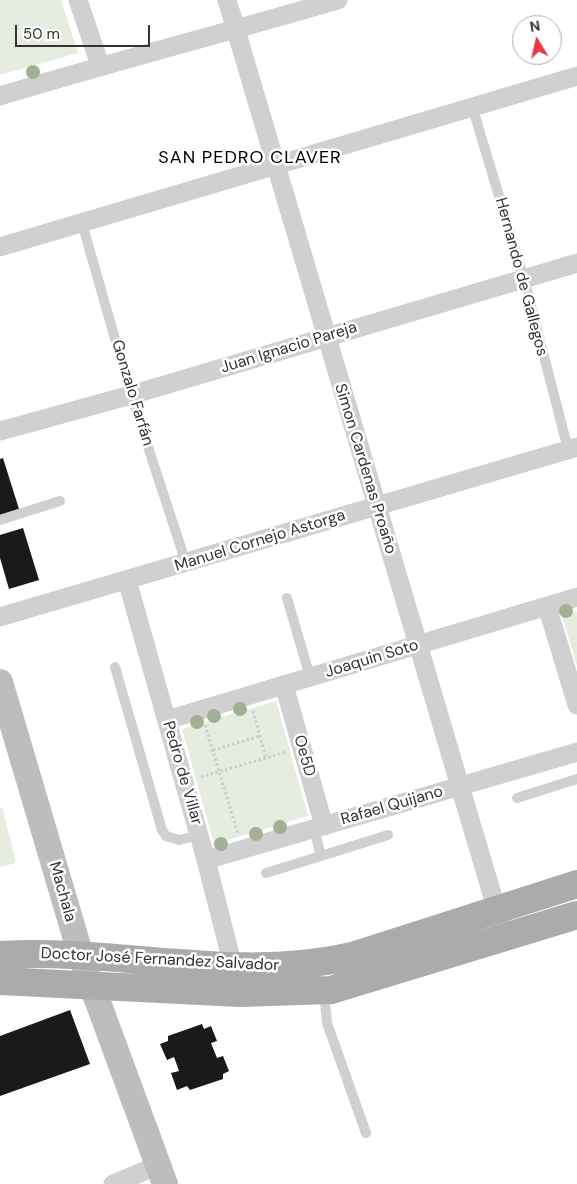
<!DOCTYPE html>
<meta charset="utf-8">
<style>
body{margin:0}
#map{position:relative;width:577px;height:1184px;overflow:hidden;background:#fff;font-family:"DM Sans",sans-serif}
canvas{display:block}
.north{position:absolute;left:512px;top:15px;width:50px;height:50px;box-sizing:border-box;background:#fff;border:1px solid #adadad;border-radius:50%;rotate:351deg;font-size:14px;font-weight:700;line-height:20px;text-align:center;color:#333}
.north::after{content:'';display:block;margin:auto;width:18px;height:22px;background:#e63946;clip-path:polygon(50% 0,100% 100%,50% 72%,0 100%)}
.scale{position:absolute;left:15px;top:25px;width:135px;height:22px;box-sizing:border-box;border:2px solid #333;border-top:0;padding-left:6px;font-size:15px;line-height:18px;white-space:nowrap;color:#333;-webkit-text-stroke:4px #fff;paint-order:stroke}
</style>
<div id="map">
<canvas width="577" height="1184"></canvas>
<div class="north">N</div>
<div class="scale">50 m</div>
</div>
<script>
const g = document.querySelector('canvas').getContext('2d');
g.lineJoin = 'round';
function paint(path, color) { g.fillStyle = color; g.fill(path, 'evenodd'); }
function strokePath(path, color, width, dash) { g.strokeStyle = color; g.lineWidth = width; g.lineCap = dash ? 'butt' : 'round'; g.setLineDash(dash || []); g.stroke(path); }
function label(font, color, halo, rows, align = 'center') {
  g.font = font + ' "DM Sans",sans-serif'; g.lineWidth = 5; g.setLineDash([]); g.textBaseline = 'middle'; g.strokeStyle = halo; g.fillStyle = color; for (const [text, x, y, turn = 0] of rows) {
    g.save(); g.translate(x, y); g.rotate((+turn || 0) * Math.PI / 180); g.textAlign = isNaN(turn) ? turn : align; if (halo) g.strokeText(text, 0, 0); g.fillText(text, 0, 0); g.restore();
  }
}
const green = new Path2D(`
 M0,0H61L78,53L0,75Z
 M577,612V666L562,616Z
 M276,701L308,816L214,844L182,729Z
 M2,807L16,863L0,867V808Z`);
const building = new Path2D(`
 M3,458L19,509L0,515V459Z
 M23,528L39,580L9,589L0,558V535Z
 M70,1010L90,1064L0,1096V1036Z
 M202,1024L204,1029L211,1026L217,1041L211,1043L217,1058L223,1056L229,1071L223,1074V1079L190,1090L187,1086L177,1090L171,1073L179,1071L174,1057L167,1060L160,1044L168,1041V1036Z`);
const path = new Path2D(`
 M253,711L266,758
 M205,725L238,834
 M213,750L260,736
 M201,777L286,752`);
const service = new Path2D(`
 M472,106L524,279L568,449
 M82,223L131,395L186,563
 M0,520L60,501
 M287,598L310,677
 M115,667L162,830L166,836L179,840L199,835
 M517,798L577,779
 M321,856L388,835
 M266,873L321,856L314,829
 M324,991L327,1023L366,1133`);
const minor = new Path2D(`
 M78,0L100,65
 M227,0L500,921
 M0,96C112,62 225,33 338,0
 M0,247L577,76
 M0,431L131,395L577,263
 M127,580L206,860L233,966
 M547,606L577,705
 M0,617L577,447
 M284,685L324,826
 M167,720L577,597
 M206,860L577,752
 M113,1184L159,1165`);
const secondary = new Path2D(`
 M0,682L81,956L165,1184`);
const primary = new Path2D(`
 M0,955C118,948 236,983 352,956L577,884
 M0,981L240,993L331,990L577,915`);
const trees = [
 [33,72],
 [566,611],
 [240,709],
 [214,716],
 [197,722],
 [280,827],
 [256,834],
 [221,844]
];
const streetNames = [
 ["Hernando de Gallegos",521,277,75],
 ["Juan Ignacio Pareja",289,348,-17],
 ["Gonzalo Farfán",132,393,73],
 ["Simon Cardenas Proaño",365,469,73],
 ["Manuel Cornejo Astorga",260,541,-17],
 ["Joaquin Soto",372,659,-17],
 ["Oe5D",304,756,74],
 ["Pedro de Villar",182,773,74],
 ["Rafael Quijano",392,806,-16],
 ["Machala",62,892,74],
 ["Doctor José Fernandez Salvador",160,960,3]
];
const neighbourhoodNames = [
 ["SAN PEDRO CLAVER",250,158]
];
paint(green, '#e6ecdf');
paint(building, '#1a1a1a');
strokePath(path, '#cdcdcd', 3, [2.5, 2.5]);
strokePath(service, '#d0d0d0', 10);
strokePath(minor, '#d0d0d0', 19);
strokePath(secondary, '#bdbdbd', 26);
strokePath(primary, '#ababab', 28);
g.fillStyle = '#a2b095';
for (const [x, y] of trees) { g.beginPath(); g.arc(x, y, 7, 0, 2 * Math.PI); g.fill(); }
label('16px', '#333', '#fff', streetNames);
g.letterSpacing = '1px';
label('18px', '#000', '#fff', neighbourhoodNames);
g.letterSpacing = '0px';
</script>
